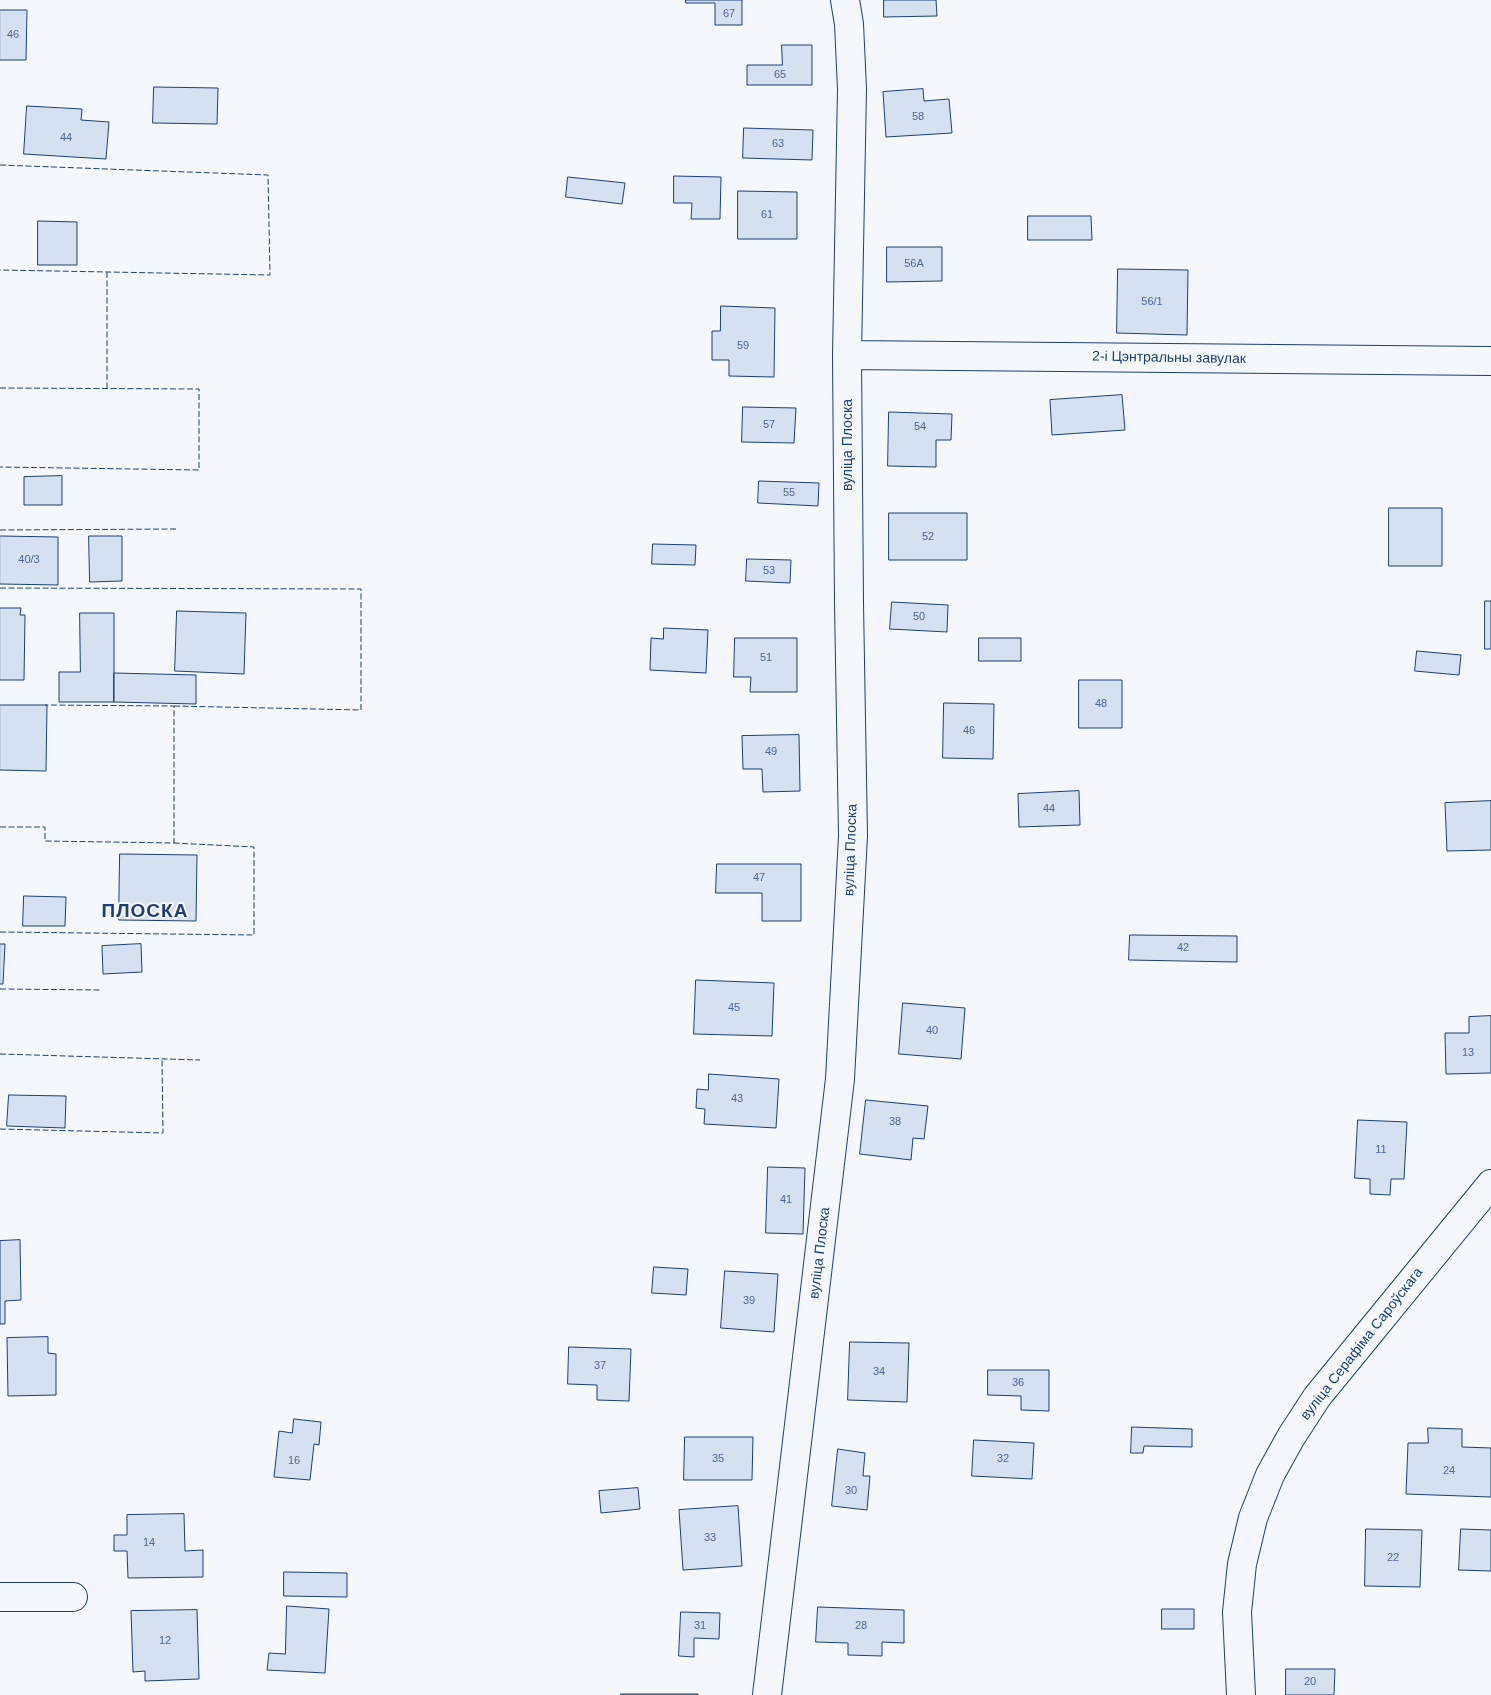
<!DOCTYPE html>
<meta charset="utf-8">
<style>
body{margin:0}
canvas{display:block;background:#f4f7fb}
</style>
<canvas width="1491" height="1695"></canvas>
<script>
const g = document.querySelector('canvas').getContext('2d');
g.lineJoin = 'round';
function paint(path, color) { g.fillStyle = color; g.fill(path, 'evenodd'); }
function strokePath(path, color, width, dash) { g.strokeStyle = color; g.lineWidth = width; g.lineCap = dash ? 'butt' : 'round'; g.setLineDash(dash || []); g.stroke(path); }
function label(font, color, halo, rows, align = 'center') {
  g.font = font + ' Arial,sans-serif'; g.lineWidth = 4; g.setLineDash([]); g.textBaseline = 'middle'; g.strokeStyle = halo; g.fillStyle = color; for (const [text, x, y, turn = 0] of rows) {
    g.save(); g.translate(x, y); g.rotate((+turn || 0) * Math.PI / 180); g.textAlign = isNaN(turn) ? turn : align; if (halo) g.strokeText(text, 0, 0); g.fillText(text, 0, 0); g.restore();
  }
}
const building = new Path2D(`
 M686,0H742V25H715V3H686Z
 M884,0H936L937,16L884,17Z
 M0,10H27L26,60H0Z
 M782,45H812V85H747V65H782Z
 M154,87L218,88L217,124L153,123Z
 M923,89L924,101L949,99L952,133L886,137L883,92Z
 M27,106L82,109L81,120L109,122L106,159L24,154Z
 M744,128L813,130L812,160L743,158Z
 M674,176L721,177L720,219H691L692,203H674Z
 M568,177L625,183L622,204L566,197Z
 M738,191L797,192V239H738Z
 M1028,216H1091L1092,240H1028Z
 M38,221L77,222V265H38Z
 M887,247H942V281L887,282Z
 M1118,269L1188,270L1187,335L1117,333Z
 M721,306L775,308L774,377L729,376V360H712V331H720Z
 M1122,395L1125,430L1052,435L1050,400Z
 M743,407L796,408L794,443L742,442Z
 M889,412L952,414L951,440H936V467L888,466Z
 M62,476V505H24V477Z
 M759,481L819,483L818,506L758,503Z
 M1389,508H1442V566H1389Z
 M889,513H967V560H889Z
 M0,536L58,537V585L0,584Z
 M89,536H122V581L90,582Z
 M653,544L696,545L695,565L652,564Z
 M747,559L791,560L790,583L746,581Z
 M1485,601H1491V649H1485Z
 M892,602L948,605L947,632L890,629Z
 M0,608H21L20,615H25L24,680H0Z
 M177,611L246,613L244,674L175,671Z
 M80,613H114V702H59V672H80Z
 M664,628L708,630L706,673L650,670L651,638L663,639Z
 M735,638H797V692H750L751,677H734Z
 M979,638H1021V661H979Z
 M1417,651L1461,655L1459,675L1415,671Z
 M114,673L196,675V704L114,702Z
 M1079,680H1122V728H1079Z
 M944,703L994,704L993,759L943,758Z
 M0,705H47L46,771L0,770Z
 M799,735L800,791L763,792L762,769H743L742,736Z
 M1079,791L1080,825L1019,827L1018,794Z
 M1491,801V850L1447,851L1445,803Z
 M120,854L197,855L196,921L119,920Z
 M717,864H801V921H762V893H716Z
 M24,896L66,897L65,926H23Z
 M1130,935L1237,936V962L1129,960Z
 M0,944H5L3,984H0Z
 M141,944L142,972L103,974L102,946Z
 M696,980L774,983L772,1036L694,1034Z
 M903,1003L965,1008L961,1059L899,1054Z
 M1491,1016V1073L1446,1074L1445,1033H1469V1017Z
 M709,1074L779,1079L776,1128L704,1124L705,1109L696,1108L697,1089L708,1090Z
 M9,1095L66,1096L65,1128L7,1126Z
 M866,1100L928,1106L924,1139L913,1138L911,1160L860,1154Z
 M1358,1120L1407,1122L1404,1179H1391L1390,1195L1370,1194V1179L1355,1178Z
 M768,1167L805,1168L803,1234L766,1233Z
 M20,1240L21,1300L5,1301V1324H0V1241Z
 M654,1267L688,1269L686,1295L652,1293Z
 M725,1271L778,1274L774,1332L721,1328Z
 M48,1337V1353L56,1354V1395L8,1396L7,1338Z
 M850,1342L909,1343L907,1402L848,1400Z
 M569,1347L631,1349L629,1401L597,1400V1385L568,1384Z
 M988,1370H1049V1411L1021,1410V1396L988,1395Z
 M294,1419L321,1422L319,1445L314,1444L310,1480L274,1477L279,1431L292,1433Z
 M1132,1427L1192,1429V1447L1144,1446L1143,1453H1131Z
 M1428,1428L1462,1429V1447L1491,1448V1497L1406,1494L1408,1443H1428Z
 M685,1437H753L752,1480H684Z
 M974,1440L1034,1443L1032,1479L972,1476Z
 M838,1449L865,1453L863,1476H870L867,1510L832,1506Z
 M638,1488L640,1509L601,1513L599,1491Z
 M738,1506L742,1566L683,1570L679,1510Z
 M184,1514L185,1551L203,1550V1577L128,1578L127,1551H114V1535H127V1515Z
 M1366,1529L1422,1530L1420,1587L1365,1586Z
 M1461,1529L1491,1530V1571L1459,1570Z
 M284,1572L347,1573V1597L284,1596Z
 M287,1606L329,1609L325,1673L267,1670L269,1653L285,1654Z
 M818,1607L904,1610V1643L882,1642V1656L848,1655V1643L816,1642Z
 M1162,1609H1194V1629H1162Z
 M197,1610L199,1679L145,1681V1671L133,1672L131,1611Z
 M681,1612L720,1613L719,1639L694,1638V1657L679,1656Z
 M1286,1669H1335L1334,1695H1286Z
 M621,1694H698V1695H621Z`);
const minor = new Path2D(`
 M847,355L1491,361
 M0,1597H73
 M767,1695L840,1079L853,836L849,603L847,355L852,89L849,24L845,0
 M1241,1695L1237,1612L1242,1564L1253,1518L1270,1475L1291,1437L1317,1397L1491,1184`);
const fence = new Path2D(`
 M0,165L268,175L270,275L0,270
 M107,272V389
 M0,388L199,389V470L0,467
 M0,530L177,529
 M0,588L361,589V710L174,706
 M0,827H45V841L174,843V706L45,705
 M0,932L254,935V847L174,843
 M0,989L102,990
 M0,1054L200,1060
 M0,1129L163,1133L162,1058`);
const numberNames = [
 ["67",729,14],
 ["46",13,35],
 ["65",780,75],
 ["58",918,117],
 ["44",66,138],
 ["63",778,144],
 ["61",767,215],
 ["56А",914,264],
 ["56/1",1152,302],
 ["59",743,346],
 ["57",769,425],
 ["54",920,427],
 ["55",789,493],
 ["52",928,537],
 ["40/3",29,560],
 ["53",769,571],
 ["50",919,617],
 ["51",766,658],
 ["48",1101,704],
 ["46",969,731],
 ["49",771,752],
 ["44",1049,809],
 ["47",759,878],
 ["42",1183,948],
 ["45",734,1008],
 ["40",932,1031],
 ["13",1468,1053],
 ["43",737,1099],
 ["38",895,1122],
 ["11",1381,1150],
 ["41",786,1200],
 ["39",749,1301],
 ["37",600,1366],
 ["34",879,1372],
 ["36",1018,1383],
 ["35",718,1459],
 ["32",1003,1459],
 ["16",294,1461],
 ["24",1449,1471],
 ["30",851,1491],
 ["33",710,1538],
 ["14",149,1543],
 ["22",1393,1558],
 ["31",700,1626],
 ["28",861,1626],
 ["12",165,1641],
 ["20",1310,1682]
];
const streetNames = [
 ["2-і Цэнтральны завулак",1169,358,1],
 ["вуліца Плоска",848,445,-90],
 ["вуліца Плоска",851,850,-88],
 ["вуліца Плоска",820,1253,-83],
 ["вуліца Серафіма Сароўскага",1362,1344,-52]
];
const districtNames = [
 ["ПЛОСКА",145,912]
];
paint(building, '#d5e0f0');
strokePath(building, '#1d3f73', 1);
strokePath(minor, '#1d3f73', 30);
strokePath(minor, '#f4f7fb', 28);
strokePath(fence, '#1d3f73', 1, [6, 2.5]);
label('11px', '#4b6792', null, numberNames);
label('14px', '#1d3f73', '#f4f7fb', streetNames);
g.letterSpacing = '1px';
label('bold 19px', '#1d3f73', '#f4f7fb', districtNames);
g.letterSpacing = '0px';
</script>
